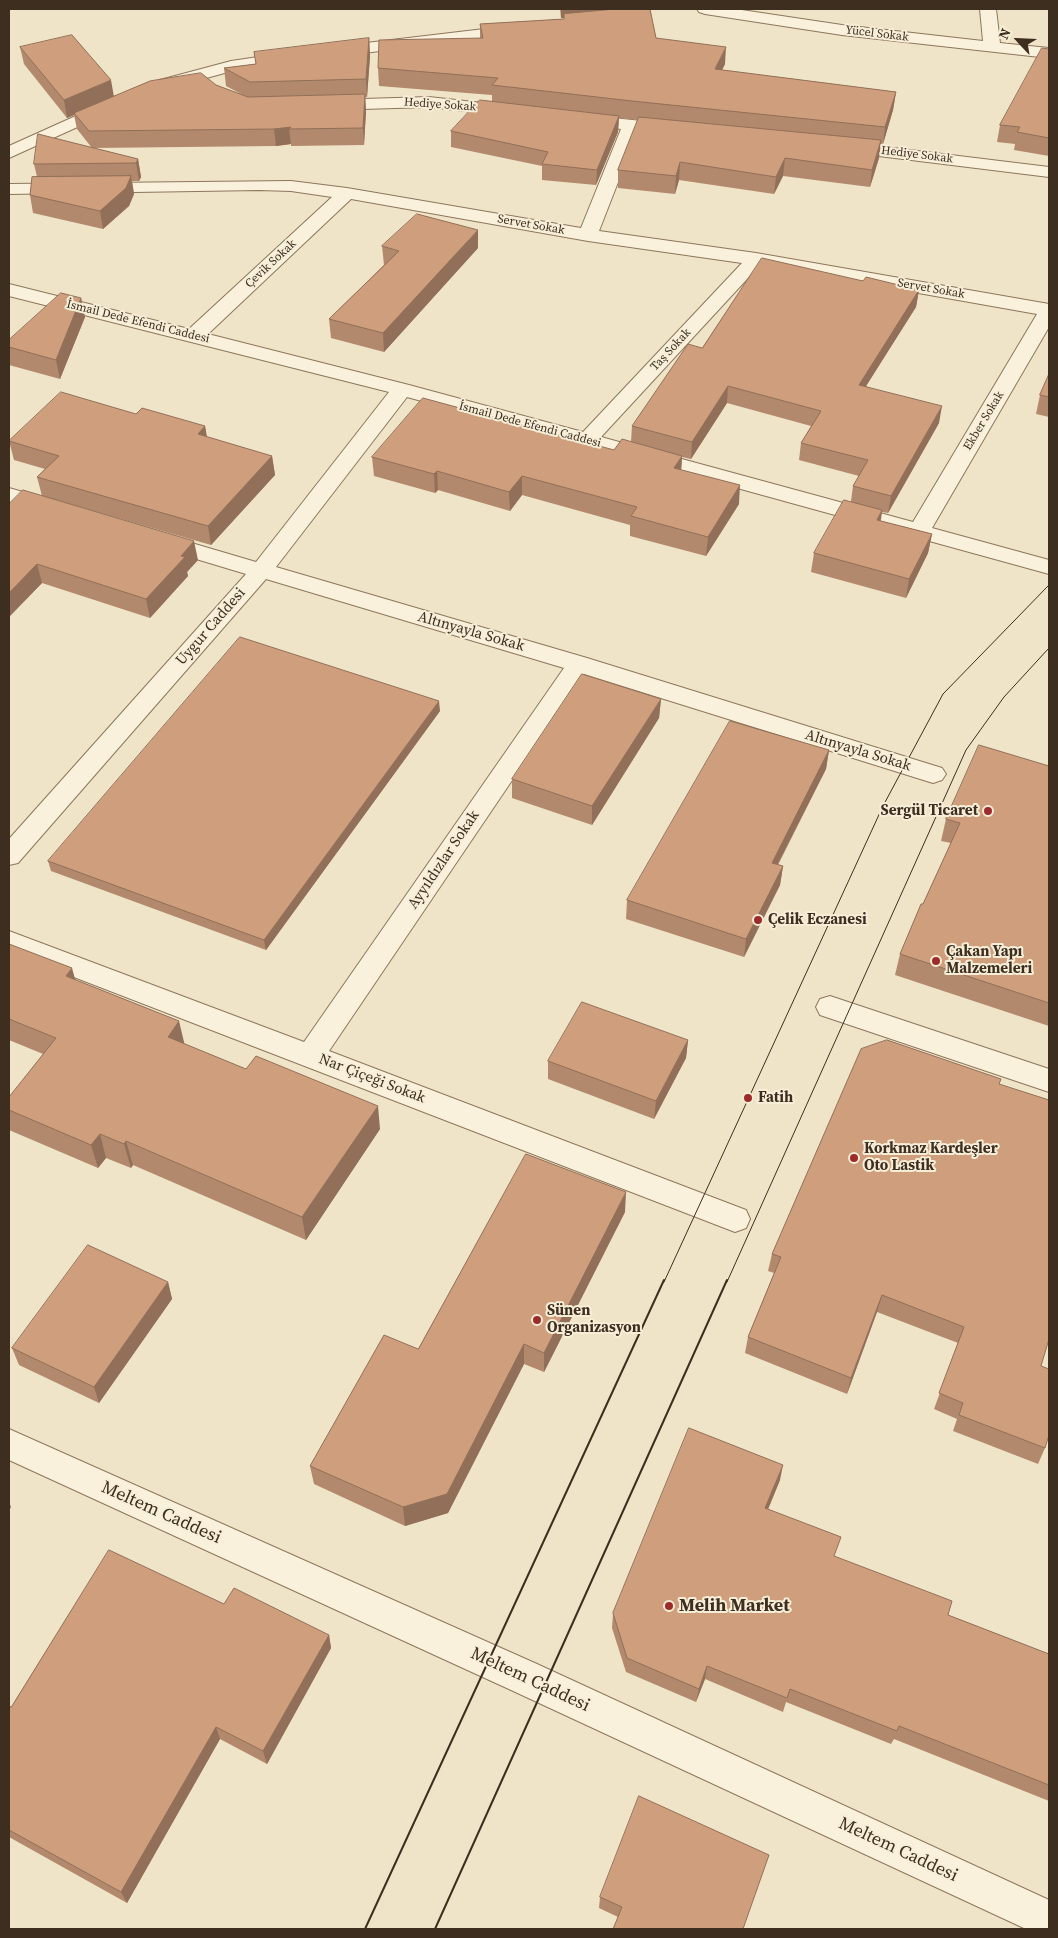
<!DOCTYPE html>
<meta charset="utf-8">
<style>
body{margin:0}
#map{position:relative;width:1058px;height:1938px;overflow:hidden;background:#f0e4c8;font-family:"Source Serif 4",serif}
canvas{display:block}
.frame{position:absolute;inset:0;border:10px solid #3d2e20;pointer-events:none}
.north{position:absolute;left:993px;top:15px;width:50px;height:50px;-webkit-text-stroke:4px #f7eed8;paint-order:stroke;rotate:295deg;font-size:14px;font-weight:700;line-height:20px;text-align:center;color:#3d2e20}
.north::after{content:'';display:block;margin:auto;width:18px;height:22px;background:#3d2e20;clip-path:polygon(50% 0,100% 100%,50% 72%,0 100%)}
</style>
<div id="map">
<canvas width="1058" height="1938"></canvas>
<div class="frame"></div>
<div class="north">N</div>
</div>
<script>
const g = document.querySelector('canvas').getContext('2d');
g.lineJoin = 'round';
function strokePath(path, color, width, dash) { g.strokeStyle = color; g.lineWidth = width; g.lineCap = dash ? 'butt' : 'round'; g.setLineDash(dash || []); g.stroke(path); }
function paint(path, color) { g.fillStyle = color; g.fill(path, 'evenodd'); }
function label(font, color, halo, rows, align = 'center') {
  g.font = font + ' "Source Serif 4",serif'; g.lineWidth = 4; g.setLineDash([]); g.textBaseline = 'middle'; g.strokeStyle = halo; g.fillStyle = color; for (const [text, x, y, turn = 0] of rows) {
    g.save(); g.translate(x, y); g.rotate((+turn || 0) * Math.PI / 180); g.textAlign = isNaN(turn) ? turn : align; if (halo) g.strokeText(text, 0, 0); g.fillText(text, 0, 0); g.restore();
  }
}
const minor = new Path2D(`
 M697,9H735L842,25L983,41L980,9H996L1000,43L1049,48V58L842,35L705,14L699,12Z
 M518,25L524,27L526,30L524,33L332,57L326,56L324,52L326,48L332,47Z
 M292,52L298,53L300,57L298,61L232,71L166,89L160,88L158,84L160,80L231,61Z
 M429,97L510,106L516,107L519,111L516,115L510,116L429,107L329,110L323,109L320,105L323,101L329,100Z
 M109,101L115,102L118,106L115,110L9,158V146Z
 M583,115L672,124L678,125L681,129L678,133L672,134L638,131L599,231L756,253L1049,304V327L932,528L1049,560V574L407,397L276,567L587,658L942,768L946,774L942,780L933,783L584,674L329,1051L746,1210L750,1219L746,1228L735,1232L9,952V931L304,1042L564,668L266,579L18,863L9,865V839L246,574L153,546L150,541L153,536L161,534L256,562L389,392L9,296V284L189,329L332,197L291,191L259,190L9,194V184L291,181L347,188L581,228L621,129L577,124L574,120L577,116ZM351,199L588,241L742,263L583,432L409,385L208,334ZM760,265L1037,314L913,522L601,437Z
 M844,142L1049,167V177L838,151L835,147L838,143Z
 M9,488L58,502L61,507L58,512L50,514L9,502Z
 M830,996L1049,1069V1092L820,1015L816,1007L820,999Z
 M9,1429L537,1664L1049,1900V1929H1026L511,1690L9,1460Z`);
const tramFar1 = new Path2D(`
 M664,1282L883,806L943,694L1049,585
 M727,1282L966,750L1004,697L1049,648`);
const tram = new Path2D(`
 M365,1929L664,1280
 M435,1929L727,1280`);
const wall = new Path2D(`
 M560,9H650L656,38L725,64L722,70L896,92L893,110L883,144H881L879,158L870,187L783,176L774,194L679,180L675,194L618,188V170L638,120L619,118L618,132L596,185L542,180V166L451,147V131L492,101V95L379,86L378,68L480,38V24L564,19V18H561Z
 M369,38L370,56L367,97H365L366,111L364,145L291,146V144L276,146L92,148L138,159L141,177L139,181H132L134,194L129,206L103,229L33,213L30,195L37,177L34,164L92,148L77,129L74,115L67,118L24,64L20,47L113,96L216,85L243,95L226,86L224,68L256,64Z
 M1049,49V156L1014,150L1015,144L997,142L1000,125Z
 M382,246L478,248L384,352L331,338L329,319L384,265Z
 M863,281L919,290L916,307L866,386L939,423L888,513L882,512L881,521L932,534L928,553L906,598L811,572L814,553L851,501L853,486L859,476L799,460L801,443L811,426L727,403L691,459L682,457L681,470L739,504L706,556L630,536V525L522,495L510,511L438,490L435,493L374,476L372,457L614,450L631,442L632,426L702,348Z
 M81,298L85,317L60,379L9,365V340Z
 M1049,374V417L1036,414L1040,395Z
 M136,414L205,426L207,437L272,456L275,475L211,545L42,496L37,477L45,469L14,460L9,441Z
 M9,504L198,560L187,572L188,576L150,618L42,583L9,617Z
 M661,699L659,718L592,825L512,798V779Z
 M440,711L266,950L51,871L48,861Z
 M829,750L826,769L778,865L783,866L780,885L744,957L626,919L627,900Z
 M1049,766V1026L895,975L900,954L951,843L941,841L946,819Z
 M9,944L75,980L184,1044L380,1129L306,1240L133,1165L131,1168L106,1158L98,1168L9,1130V1110L43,1054L9,1040Z
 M688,1040L686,1058L654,1119L548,1079V1061Z
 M1000,1084L1041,1366L1045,1448L1038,1464L953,1431L957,1419L934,1409L958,1343L877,1312L847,1394L745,1353L748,1337L774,1273L768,1271L772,1254Z
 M625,1212L544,1372L524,1364L448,1513L405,1526L314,1484L310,1466L418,1349Z
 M168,1282L172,1299L99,1403L19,1365L12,1348Z
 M780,1480L768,1509L835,1557L948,1615L1049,1654V1801L894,1739L891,1744L786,1702L783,1712L705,1679L696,1702L626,1672L612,1628L613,1613Z
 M329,1635L331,1648L267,1764L220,1739L127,1903L9,1837V1706L11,1707Z
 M769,1855L618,1917L599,1908L600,1897Z`);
const shadedWall = new Path2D(`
 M561,9H632L564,14V18H561Z
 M369,38L370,56L367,97L366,79Z
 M726,47L725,64L713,87L715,69Z
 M111,80L114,97L74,113V115L67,118L64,100Z
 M896,92L893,110L883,144L885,127Z
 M365,94L366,111L364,145L363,128Z
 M619,116L618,132L596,185L597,170Z
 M291,127L289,129L291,144L276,146L274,129Z
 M881,140L879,158L870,187L872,170Z
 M785,158L783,176L774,194L776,177Z
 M138,159L141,177L139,181L136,163Z
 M680,162L679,180L675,194L676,176Z
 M131,176L134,194L129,206L103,229L100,211Z
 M478,230V248L384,352L383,333Z
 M919,290L916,307L856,402L859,385Z
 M81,298L85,317L60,379L56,360Z
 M728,386L727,403L691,459L692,442Z
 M942,406L939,423L888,513L891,496Z
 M205,426L208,445L198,434Z
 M272,456L275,475L211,545L208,526Z
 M682,456L681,474L674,468Z
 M437,471L438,490L435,493L434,474Z
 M522,476V495L510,511L509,492Z
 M740,485L739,504L706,556L708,537Z
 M882,510L879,529L877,520Z
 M932,534L928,553L906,598L909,579Z
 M194,541L198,560L187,572L188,576L150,618L146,599L181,556Z
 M37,564L42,583L9,617V593Z
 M661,699L659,718L592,825V806Z
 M439,701L440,711L266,950L264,940Z
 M829,750L826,769L769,881L772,863Z
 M783,866L780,885L744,957L746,939Z
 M72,968L79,993L66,976Z
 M179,1021L185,1046L168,1037Z
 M688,1040L686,1058L654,1119L656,1101Z
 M378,1106L380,1129L306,1240L302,1217Z
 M100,1134L106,1158L98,1168L91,1145Z
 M126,1141L133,1165L131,1168L124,1144Z
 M626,1192L625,1212L544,1372V1353Z
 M168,1282L172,1299L99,1403L94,1387Z
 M882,1295L877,1312L847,1394L851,1378Z
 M524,1344V1364L448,1513L405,1526L403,1507Z
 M783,1465L780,1480L762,1524L765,1508Z
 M9,1502L11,1507L9,1511Z
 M329,1635L331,1648L267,1764L263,1751Z
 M707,1666L705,1679L696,1702L699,1689Z
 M216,1727L220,1739L127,1903L121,1892Z`);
const building = new Path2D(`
 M615,9H650L656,38L726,47L715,69L896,92L885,127L632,101L492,85L498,78L378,68L379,40L483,38L480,24L564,19V14Z
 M72,35L111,80L64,100L20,47Z
 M369,38L366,79L250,82L224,68L256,64L254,52Z
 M1042,48L1049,49V138L1017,132L1020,127L1000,125Z
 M201,73L216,85L248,97L365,94L363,128L289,129L291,127L274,129L89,131L74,113L150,81Z
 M480,100L619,116L597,170L542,164L548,152L451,131Z
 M639,117L881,140L872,170L785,158L776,177L680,162L676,176L618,170Z
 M38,134L138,159L136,163L34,164Z
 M131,176L126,188L100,211L30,195L32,177Z
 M417,214L478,230L383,333L329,319L399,251L382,246Z
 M762,258L863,281L866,277L919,290L859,385L942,406L891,496L853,486L868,460L801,443L821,411L728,386L692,442L632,426L688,344L702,348Z
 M61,293L81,298L56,360L9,347V340Z
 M1049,374V397L1040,395Z
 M61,392L136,414L142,408L205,426L198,434L272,456L208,526L37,477L59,456L9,441Z
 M423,398L614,450L622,439L682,456L674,468L740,485L708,537L631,516L637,507L522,476L509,492L437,471L434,474L372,457Z
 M23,490L194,541L181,556L185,557L146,599L37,564L9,593V504Z
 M844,500L882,510L877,520L932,534L909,579L814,553Z
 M240,637L439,701L264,940L48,861Z
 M582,674L661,699L592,806L512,779Z
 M730,721L829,750L772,863L783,866L746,939L627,900Z
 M979,745L1049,766V1003L900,954L921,904H923L960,823L946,819Z
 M9,944L72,968L66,976L179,1021L168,1037L246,1069L256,1056L378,1106L302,1217L126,1141L124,1144L100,1134L91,1145L9,1110V1097L56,1038L9,1019Z
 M582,1002L688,1040L656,1101L548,1061Z
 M887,1040L1001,1079L999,1084L1049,1100V1339L1041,1366L1049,1369V1435L1045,1448L959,1415L963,1403L939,1393L964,1327L882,1295L851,1378L748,1337L781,1257L772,1254L861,1049Z
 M526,1154L626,1192L544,1353L524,1344L447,1494L403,1507L310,1466L384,1335L418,1349Z
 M88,1245L168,1282L94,1387L12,1348Z
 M689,1428L783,1465L765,1508L841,1537L834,1556L952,1601L948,1615L1049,1654V1785L899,1726L897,1731L790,1689L787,1698L707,1666L699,1689L627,1658L613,1613Z
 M109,1550L224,1604L234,1588L329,1635L263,1751L216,1727L121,1892L9,1830V1706L11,1707Z
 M639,1796L769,1855L743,1929H613L622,1907L600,1897Z`);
const markers = [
 [988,811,5,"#9e2a2b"],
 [758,920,5,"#9e2a2b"],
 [936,961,5,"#9e2a2b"],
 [748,1098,5,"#9e2a2b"],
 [854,1158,5,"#9e2a2b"],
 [537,1320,5,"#9e2a2b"],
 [669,1606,5,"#9e2a2b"]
];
const farStreetnames = [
 ["Yücel Sokak",877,34,7],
 ["Hediye Sokak",440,105,4],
 ["Hediye Sokak",917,155,7],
 ["Servet Sokak",531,225,10],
 ["Çevik Sokak",271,264,-43],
 ["Servet Sokak",931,289,10],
 ["İsmail Dede Efendi Caddesi",138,322,14],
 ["Taş Sokak",671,350,-47],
 ["Ekber Sokak",984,421,-59],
 ["İsmail Dede Efendi Caddesi",530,425,15]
];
const streetNames = [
 ["Uygur Caddesi",211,627,-49],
 ["Altınyayla Sokak",471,632,16],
 ["Altınyayla Sokak",858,751,17],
 ["Ayyıldızlar Sokak",444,860,-56],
 ["Nar Çiçeği Sokak",372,1079,21]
];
const poiNames = [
 ["Sergül Ticaret",978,811,"right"],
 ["Çelik Eczanesi",768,920],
 ["Çakan Yapı",946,952],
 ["Malzemeleri",946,969],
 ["Fatih",758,1098],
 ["Korkmaz Kardeşler",864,1149],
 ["Oto Lastik",864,1166],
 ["Sünen",547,1311],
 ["Organizasyon",547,1328]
];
const nearStreetnames = [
 ["Meltem Caddesi",161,1513,24],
 ["Meltem Caddesi",530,1680,25],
 ["Meltem Caddesi",898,1850,25]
];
const nearPoinames = [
 ["Melih Market",679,1606]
];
strokePath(minor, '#8d765c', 2);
paint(minor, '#faf1dc');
strokePath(tramFar1, '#3d2e20', 1);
strokePath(tram, '#3d2e20', 2);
paint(wall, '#b2896c');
paint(shadedWall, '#916f58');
paint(building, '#cf9f7d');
strokePath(building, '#916f58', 1);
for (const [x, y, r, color] of markers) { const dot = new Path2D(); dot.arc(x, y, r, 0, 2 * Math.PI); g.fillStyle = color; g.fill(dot); strokePath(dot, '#f7eed8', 2); }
label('12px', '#3d2e20', '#f7eed8', farStreetnames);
label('15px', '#3d2e20', '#f7eed8', streetNames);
label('bold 15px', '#3d2e20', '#f7eed8', poiNames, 'left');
label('18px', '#3d2e20', '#f7eed8', nearStreetnames);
label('bold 18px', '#3d2e20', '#f7eed8', nearPoinames, 'left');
</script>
